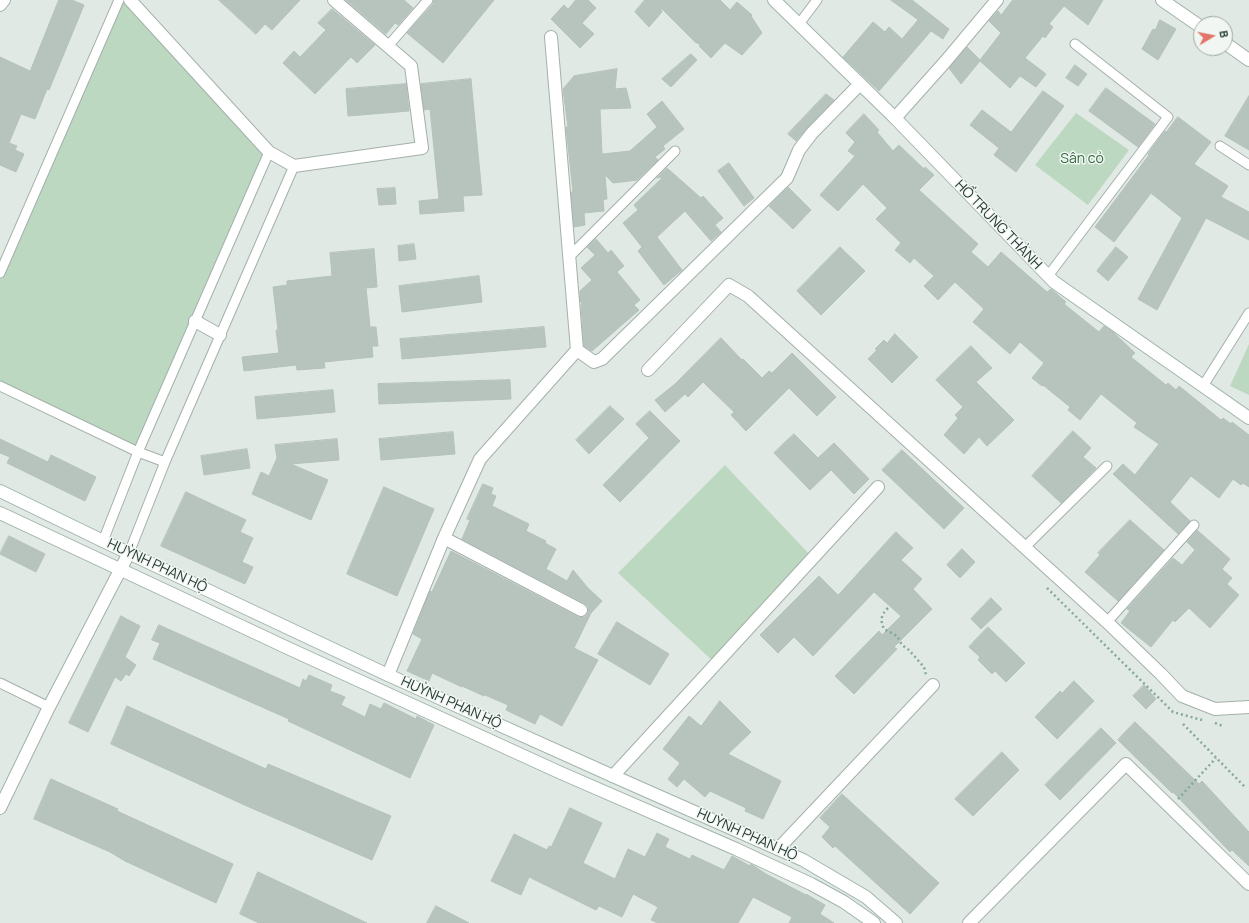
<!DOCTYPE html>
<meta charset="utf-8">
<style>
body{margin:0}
#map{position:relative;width:1249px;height:923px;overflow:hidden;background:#e1e9e4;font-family:Manrope,sans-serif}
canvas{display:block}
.north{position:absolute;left:1193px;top:16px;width:40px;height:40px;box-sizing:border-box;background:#f1f6f3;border:1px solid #9faaa5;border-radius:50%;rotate:80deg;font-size:11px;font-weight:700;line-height:16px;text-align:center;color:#233830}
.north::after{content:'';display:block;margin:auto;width:14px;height:18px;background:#e17567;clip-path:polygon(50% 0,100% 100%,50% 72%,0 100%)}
</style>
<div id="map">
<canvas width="1249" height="923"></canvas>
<div class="north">B</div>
</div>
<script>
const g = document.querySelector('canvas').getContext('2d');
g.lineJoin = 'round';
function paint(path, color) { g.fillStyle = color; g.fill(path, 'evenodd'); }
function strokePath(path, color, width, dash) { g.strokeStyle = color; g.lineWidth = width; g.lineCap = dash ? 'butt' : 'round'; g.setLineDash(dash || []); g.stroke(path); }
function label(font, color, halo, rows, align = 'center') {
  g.font = font + ' Manrope,sans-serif'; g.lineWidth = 3; g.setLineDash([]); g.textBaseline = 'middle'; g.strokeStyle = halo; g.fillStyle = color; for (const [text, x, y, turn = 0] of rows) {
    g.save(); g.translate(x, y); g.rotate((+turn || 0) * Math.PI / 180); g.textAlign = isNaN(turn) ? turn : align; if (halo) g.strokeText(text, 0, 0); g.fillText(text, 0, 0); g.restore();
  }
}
const green = new Path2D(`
 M119,0H130L269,152L138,452L0,386V273Z
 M1076,113L1129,150L1088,205L1035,165Z
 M1249,344V395L1230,386Z
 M725,465L811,556L714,662L618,573Z`);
const building = new Path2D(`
 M59,0H72L84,5L49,90L47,89L35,119L21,114L9,143L17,146L15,150L24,154L16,172L0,165V57L30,71Z
 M219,0H300L272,30L265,24L256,34Z
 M346,0H404L413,8L398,25L395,23L386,34Z
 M434,0H494L443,63L407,33L433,4Z
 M576,0H588L596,8L582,23L594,34L580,48L551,19L564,5L568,9Z
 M645,0H720L730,10L737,2L752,15L751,16L762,33L742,55L725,43L711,58L699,46L701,45L695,42L660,7L662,12L649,27L635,12Z
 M891,0H912L949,29L943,39L931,31L879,91L843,57L873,22L885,32L889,27L902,39L918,20Z
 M1013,0H1103L1088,25L1064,6L1049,24L1053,27L1045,38L1043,36L1025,58L1046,74L1036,87L1020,76L1010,88L980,61L961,84L949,68L967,47L980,60L1001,33L989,21L998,11L1001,15Z
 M332,9L375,45L357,63L351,57L315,94L283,63L294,51L300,57L326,30L318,23Z
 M1160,20L1176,29L1158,60L1142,49L1153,29L1155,30Z
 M691,54L697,60L671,87L662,79Z
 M1075,65L1087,74L1078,86L1066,78Z
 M617,69L615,89L626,88L631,108L600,109L602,154L630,151L657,127L647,114L662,101L684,129L663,146L665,149L655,157L658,160L637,180L613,183L605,175L607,199L603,200L604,211L584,213L585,225L574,227L571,192H573L566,127H568L563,89L574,76Z
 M471,79L482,195L463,196L464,211L420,214L419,201L439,199L430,109L424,110L421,84Z
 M406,84L409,111L348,116L346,89Z
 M1106,88L1155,124L1138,147L1089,111Z
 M1043,91L1064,106L1016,172L994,155L999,148L970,125L982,110L1011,132Z
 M826,94L834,100L807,128L796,141L788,134Z
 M1249,96V150L1225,136Z
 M864,114L879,130L877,132L893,151L899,145L924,169L925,167L934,175L919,190L978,244L971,252L988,267L1001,252L1047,292L1051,289L1066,302L1064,304L1099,332L1104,326L1113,332L1135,353L1131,357L1166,385L1168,383L1176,390L1179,386L1221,420L1223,418L1231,424L1232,422L1249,435V487L1243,483L1241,485L1233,479L1219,498L1191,476L1170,502L1190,521L1178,534L1113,474L1123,464L1135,475L1159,444L1134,427L1137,423L1101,394L1080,420L1068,410L1070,407L1043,385L1042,386L1032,378L1044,363L1020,342L1010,354L973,322L984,309L955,282L938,300L924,286L934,276L914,258L910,263L895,250L901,243L876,219L887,208L863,184L838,211L820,195L855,156L848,151L855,142L846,133Z
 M1178,117L1211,142L1194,164L1228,186L1221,197L1249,212V240L1206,218L1157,310L1138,299L1182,218L1151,193L1114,242L1095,227L1149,155L1148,154L1165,131L1166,132Z
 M729,163L754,198L744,206L718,171Z
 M667,168L701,198L703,196L723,218L715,225L721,232L711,241L685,211L657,237L682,270L664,285L638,251L642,247L623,223L638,210L634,205L663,177L657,178Z
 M788,187L811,210L793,229L769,206Z
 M395,188L396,204L379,205L377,189Z
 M596,239L608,253L611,250L624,266L617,272L640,300L634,305L639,310L592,351L584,346L581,305L582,303L580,301V291L592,280L581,268L595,255L587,247Z
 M414,244L416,259L399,261L398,246Z
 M840,247L865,271L821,315L797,291Z
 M1116,247L1128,257L1108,281L1097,271Z
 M374,249L377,287L366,288L370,327H376L378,346H372L373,357L324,362L325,368L297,370L296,365L244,371L242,357L279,353L276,330H278L273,287L287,285V281L332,276L330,253Z
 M479,276L482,302L402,312L399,286Z
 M544,327L546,347L402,359L400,339Z
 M895,334L918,357L892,383L868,359L877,350L875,349L884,340L887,343Z
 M721,338L742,360L743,359L762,378L769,371L772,373L792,353L836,397L817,416L789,388L746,431L731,415L734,412L703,382L688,397L685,394L665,412L655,400L675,384Z
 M971,346L992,368L976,382L1014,420L987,446L979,437L964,454L944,435L958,418L955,415L963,407L936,380Z
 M510,380L511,399L379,404L378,384Z
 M333,390L335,412L257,419L255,397Z
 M610,406L624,419L589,454L576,440Z
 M650,411L680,441L620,502L603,485L649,438L636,424Z
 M1073,431L1091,448L1083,457L1096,468L1061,503L1032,476Z
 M453,432L455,454L381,460L379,439Z
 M794,434L818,458L834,443L869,479L854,494L831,470L810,490L774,453Z
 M0,439L48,462L51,455L96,477L85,501L7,463L10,457L0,453Z
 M337,439L339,460L291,464L328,480L311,520L252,494L261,472L269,476L277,458L275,445Z
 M247,449L250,468L204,475L201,456Z
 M902,450L964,508L944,529L882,470Z
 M483,484L493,488L491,494L496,496L492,506L529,524L526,531L546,541L545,543L556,549L546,569L567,581L573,570L588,588L602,601L591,613L574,648L598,660L562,726L540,714L535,724L506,710L508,705L485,695L484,696L462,686V687L432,673L429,681L407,671L422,639L413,634L430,591L432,592L451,551L578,617H585L588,613V606L584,603L462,539L470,520L467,519Z
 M384,487L434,509L397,596L347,574Z
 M186,492L246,520L240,532L253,538L242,562L253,567L245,584L161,546Z
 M1130,520L1164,550L1118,601L1085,572L1100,555L1098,553Z
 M1197,530L1230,559L1222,569L1232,578L1227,584L1239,595L1210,628L1189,608L1175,622L1173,620L1151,647L1121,623L1130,611L1127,609L1173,558L1182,565L1195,550L1187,542Z
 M896,532L913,548L901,560L922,579L913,589L932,609L894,647L897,649L854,694L835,676L879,631L882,635L901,616L874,592L813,656L794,637L778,653L760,635L819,576L838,595Z
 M9,536L45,554L36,572L0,554Z
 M962,549L975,562L960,578L947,565Z
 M991,598L1002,609L981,629L971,619Z
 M121,616L140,626L125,657L136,665L129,676L126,674L121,681L115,677L88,732L69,723Z
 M617,622L669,654L650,685L598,654Z
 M159,625L300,688L303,679L306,681L309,675L332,685L330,691L345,697L341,705L365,717L370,704L381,709L384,703L416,719L417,716L434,725L410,778L288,721L289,719L153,659L160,643L152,640Z
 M988,627L1025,663L1006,682L995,671L992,674L978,660L980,657L969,647Z
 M1074,681L1094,701L1057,739L1035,717L1060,691L1062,693Z
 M1144,685L1156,699L1146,709L1133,696Z
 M720,701L751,732L728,754L781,781L763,819L745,811L746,808L710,791L705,797L684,779L677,787L668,779L680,763L663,749L689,716L701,726Z
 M127,706L266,769L268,764L391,816L372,860L249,807L111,744Z
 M1135,722L1199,784L1202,781L1249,832V866L1232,850L1230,852L1173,792L1172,793L1118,740Z
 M1101,728L1116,743L1060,800L1045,785Z
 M1002,752L1019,770L973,816L955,799Z
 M51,779L118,809L117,811L233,864L216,903L125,861L110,852L34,819Z
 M842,794L939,883L910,914L835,846L833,848L822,837L830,827L820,818Z
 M570,808L602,823L583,863L615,879L628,849L645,857L657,833L669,839L665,847L690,859L692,855L724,870L732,856L750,866L751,864L766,874L806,895V894L825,905L820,914L834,923H789L792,917L753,897L738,923H658L651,920L658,907L633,894L622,917L599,906L596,910L529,877L521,895L491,881L514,834L547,850L549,846L551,847Z
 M258,872L367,923H259L240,914Z
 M436,906L469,923H427Z`);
const path = new Path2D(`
 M1047,588L1173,712L1202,720
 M888,608C881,615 880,620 884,629L897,636L902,645L909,650L924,667L926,675
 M1215,723L1223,726
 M1183,724L1245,787
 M1178,799L1216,758`);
const lane = new Path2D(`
 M799,24L817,0
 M388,46L428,0
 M1220,146L1249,165
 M569,257L675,151
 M0,273L119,0
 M1048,276L1168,117L1075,44
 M0,386L138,452L165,462
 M1203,386L1249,313
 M103,541L138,452L269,152
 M1025,547L1107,466
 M129,553L165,462L294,166
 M1107,622L1194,525
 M0,683L49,707`);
const street = new Path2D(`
 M130,0L269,152L294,166L422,148L411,66L334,0
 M1162,0L1201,27
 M1225,43L1249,60
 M895,118L945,62L997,0
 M195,321L220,335
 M577,350L594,362L602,359L787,178L799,150L812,133L860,84
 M648,370L729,285L748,296L1107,622L1161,674L1182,696L1215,709L1249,707
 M444,538L581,610
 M388,675L444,538L480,459L577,350L551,37
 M613,776L878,487
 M0,808L49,707L129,553
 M778,849L933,685
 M969,923L1126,764L1249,884`);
const secondary = new Path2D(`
 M774,0L895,118L1054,282L1249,418
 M0,5L4,0
 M0,491L103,541L388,675L613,776L803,860L866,897L896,923
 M0,513L292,650L561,773L736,849L811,884L844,902L874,923`);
const parkNames = [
 ["Sân cỏ",1082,159]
];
const streetNames = [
 ["HỒ TRUNG THÀNH",998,225,46],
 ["HUỲNH PHAN HỘ",157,566,25],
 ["HUỲNH PHAN HỘ",451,703,24],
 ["HUỲNH PHAN HỘ",747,835,24]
];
paint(green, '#bcd8c0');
paint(building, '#b6c4bd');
strokePath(building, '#b4c2ba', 1);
strokePath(lane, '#a4b0aa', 11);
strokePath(street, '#a4b0aa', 14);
strokePath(secondary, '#a1b4ab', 14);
strokePath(path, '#85a999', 2.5, [2, 3]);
strokePath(lane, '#fff', 9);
strokePath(street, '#fff', 12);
strokePath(secondary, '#fff', 12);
label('14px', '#326a40', '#f1f6f3', parkNames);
label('14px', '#233830', '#f1f6f3', streetNames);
</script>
